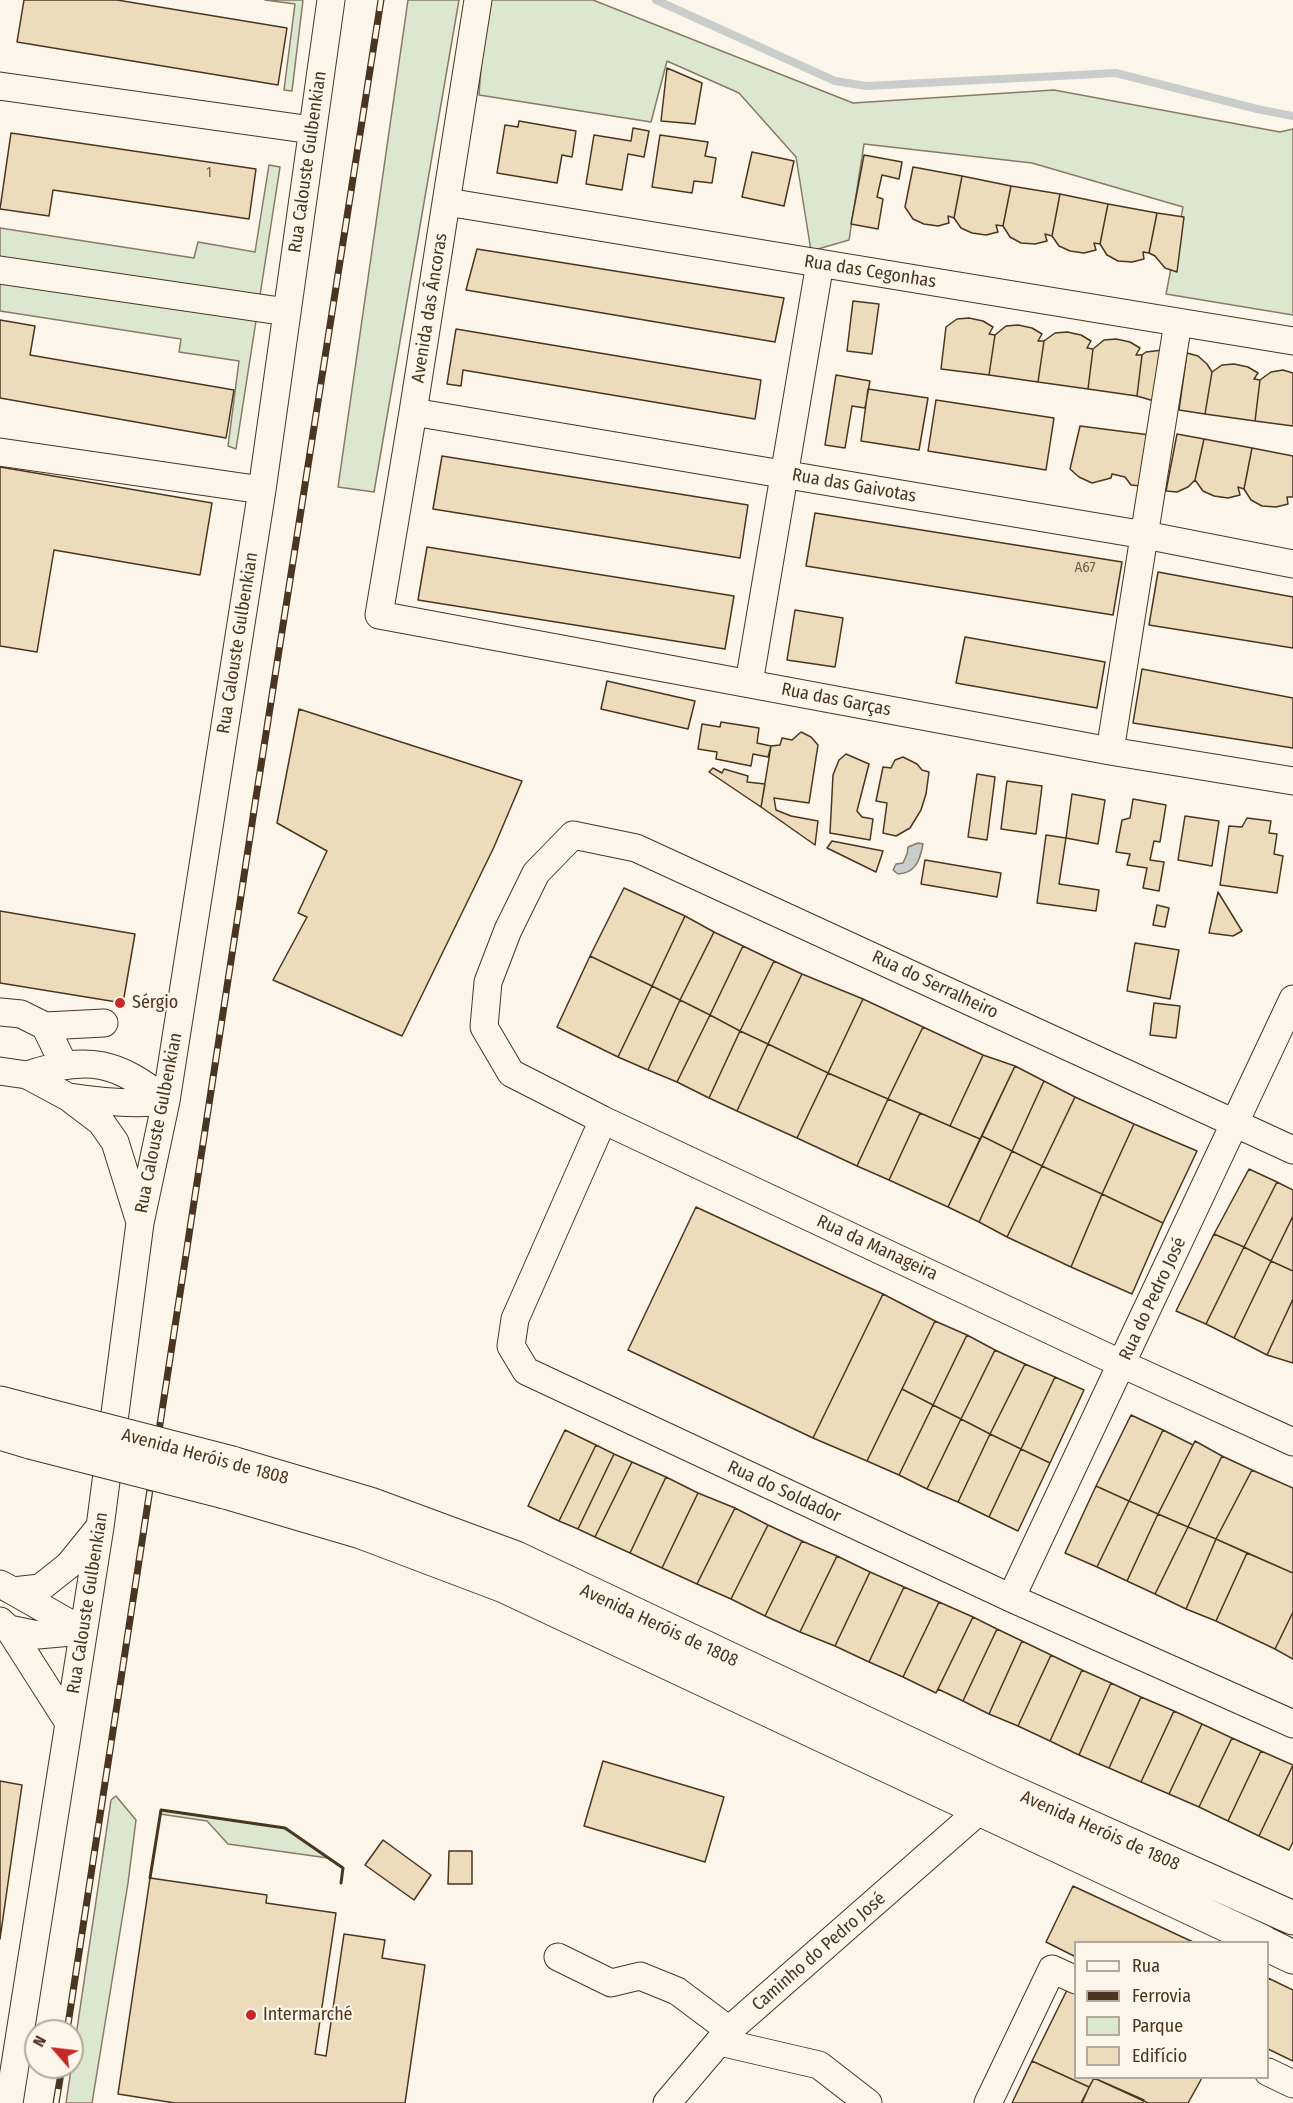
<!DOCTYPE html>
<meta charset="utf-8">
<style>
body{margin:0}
#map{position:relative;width:1293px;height:2103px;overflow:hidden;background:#fbf6e9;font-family:"Fira Sans Condensed",sans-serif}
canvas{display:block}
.legend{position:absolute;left:1074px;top:1941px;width:195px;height:138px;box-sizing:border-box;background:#fbf6e9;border:2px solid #b4a999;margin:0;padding:8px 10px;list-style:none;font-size:18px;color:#4a3520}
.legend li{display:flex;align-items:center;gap:12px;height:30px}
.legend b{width:30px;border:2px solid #b4a999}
.north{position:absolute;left:24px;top:2019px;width:60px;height:60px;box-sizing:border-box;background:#fbf6e9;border:2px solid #b4a999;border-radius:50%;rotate:298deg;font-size:16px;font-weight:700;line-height:24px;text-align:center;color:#4a3520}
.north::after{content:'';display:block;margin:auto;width:21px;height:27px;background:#c62828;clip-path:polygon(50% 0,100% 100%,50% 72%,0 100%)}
</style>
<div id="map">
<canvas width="1293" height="2103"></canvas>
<ul class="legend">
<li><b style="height:8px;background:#fbf6e9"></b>Rua</li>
<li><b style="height:8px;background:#4a3520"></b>Ferrovia</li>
<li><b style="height:16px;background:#dce7d0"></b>Parque</li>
<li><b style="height:16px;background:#ecdcbc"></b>Edifício</li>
</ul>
<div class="north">N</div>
</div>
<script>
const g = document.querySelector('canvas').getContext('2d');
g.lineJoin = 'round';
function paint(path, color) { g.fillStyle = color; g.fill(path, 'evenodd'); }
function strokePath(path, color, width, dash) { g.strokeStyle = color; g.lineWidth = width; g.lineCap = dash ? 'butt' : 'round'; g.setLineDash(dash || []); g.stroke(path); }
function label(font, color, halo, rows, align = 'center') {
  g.font = font + ' "Fira Sans Condensed",sans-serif'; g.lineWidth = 4.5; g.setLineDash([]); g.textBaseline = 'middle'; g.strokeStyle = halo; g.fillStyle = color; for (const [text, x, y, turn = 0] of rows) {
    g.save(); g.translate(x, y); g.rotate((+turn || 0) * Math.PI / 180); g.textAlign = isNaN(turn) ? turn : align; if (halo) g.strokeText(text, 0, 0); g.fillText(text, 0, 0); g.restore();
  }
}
const green = new Path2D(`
 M265,0H303L292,91L284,90L295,4Z
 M408,0H459L374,492L338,487Z
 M486,0H593L853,103L1054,90L1280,132L1293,129V315L1166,294L1183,207L1032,163L864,144L849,240L811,251L796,157L739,93L667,61L651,122L479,95Z
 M269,165L280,167L236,449L228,446L239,361L179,352L181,339L0,311V228L194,258L198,242L255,252Z
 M116,1796L136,1820L128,1883L92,2103H66L111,1800Z
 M161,1810L285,1828L328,1858L228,1844L207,1821L160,1814Z`);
const water = new Path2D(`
 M918,843L923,844C920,860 916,873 898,874L893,870L896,864L903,863L907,854L908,847Z`);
const stream = new Path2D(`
 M656,0L835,81L866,86L1116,73L1257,109L1293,116`);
const building = new Path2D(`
 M24,0H117L287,28L278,85L17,42Z
 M667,68L702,83L695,124L661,121Z
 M519,121L576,131L572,157L562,155L557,183L497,173L505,125L518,127Z
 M633,128L649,131L644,157L628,154L622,190L586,184L594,135L631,141Z
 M11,133L256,169L249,219L53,190L49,216L0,209Z
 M660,135L708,142L705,156L716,158L712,183L694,181L692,193L652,187Z
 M752,152L794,161L784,206L742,197Z
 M864,155L902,162L899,179L882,175L877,197L883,199L878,229L851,224Z
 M913,167L962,176L954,218L948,216L949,223L938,226L924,224L913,219L905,207Z
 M962,176L1011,186L1003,226L996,225L998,232L986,235L972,233L961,228L954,218Z
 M1011,186L1060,194L1052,236L1045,234L1047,241L1035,244L1021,243L1010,237L1003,226Z
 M1060,194L1108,204L1100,244L1094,243L1096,250L1084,253L1070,251L1059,246L1052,236Z
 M1108,204L1157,213L1149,253L1143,252L1144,259L1132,262L1118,261L1107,255L1100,244Z
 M1157,213L1184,217L1177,272L1165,268L1155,256L1149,253Z
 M477,249L784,298L775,342L466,290Z
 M853,301L879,304L872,354L847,351Z
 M969,318L983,321L993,327L989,334L995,335L989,375L941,369L946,327L957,319Z
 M0,320L35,326L30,355L234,390L226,438L0,398Z
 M1018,325L1032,328L1042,334L1038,341H1044L1038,382L989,375L995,335L1006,326Z
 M456,329L761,380L755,419L463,370L461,386L447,384Z
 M1067,332L1081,335L1091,341L1087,348L1093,349L1088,389L1038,382L1044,341L1055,333Z
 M1116,339L1130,342L1140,348L1136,355H1142L1137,396L1088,389L1093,349L1104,340Z
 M1163,350L1154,401L1137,396L1142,355L1146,352Z
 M1187,353L1198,356L1207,364L1212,372L1205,414L1179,410Z
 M1234,364L1248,367L1258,373L1254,379L1260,380L1255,421L1205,414L1212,372L1222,365Z
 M1283,370L1293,373V426L1255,421L1260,380L1271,372Z
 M836,375L870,381L865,408L852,406L845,448L825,445Z
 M868,389L928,398L919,450L861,441Z
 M936,400L1054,418L1046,470L928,451Z
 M1080,426L1150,435L1141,486L1131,485L1125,477L1112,474L1111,478L1092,483L1079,477L1070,469Z
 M1177,434L1204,439L1195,480L1188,487L1177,492L1166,491Z
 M1204,439L1252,448L1244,489L1238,487L1240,495L1228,498L1214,496L1203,491L1195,480Z
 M1252,448L1293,456V497H1287L1288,504L1276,507L1262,506L1251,500L1244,489Z
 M442,456L748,505L740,558L433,509Z
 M0,467L212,503L200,575L54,550L37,652L0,646Z
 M815,513L1122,562L1113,615L806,566Z
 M427,547L734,596L725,649L418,600Z
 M1158,572L1293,597V648L1149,625Z
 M795,610L843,618L835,667L787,660Z
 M965,637L1105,662L1097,708L956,683Z
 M1142,669L1293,698V748L1133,723Z
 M607,681L695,701L688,729L601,709Z
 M299,709L522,781L494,847L402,1036L273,980L307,917L298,913L327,851L277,823Z
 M721,722L759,728L757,743L771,746L768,757L753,754L751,766L716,759L717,752L698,749L702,724L720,727Z
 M801,732L811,737L818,745L809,803L774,798L776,810L791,816L818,821L815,845L761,807L771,746L780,745L782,738L792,740Z
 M846,754L869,764L857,811L862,817L873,819L870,840L830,833L833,775L839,760Z
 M903,757L917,764L922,770L929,772L926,794L921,810L910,828L896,836L883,833L887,803L876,801L883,767L891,768L895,760Z
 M713,768L722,773L724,769L748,776L747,782L765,784L761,807L709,772Z
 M977,774L995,777L987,840L968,837Z
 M1007,781L1042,786L1036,834L1001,829Z
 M1072,794L1105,800L1098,844L1066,838Z
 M1133,799L1166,805L1160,842L1154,841L1150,860L1164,862L1159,891L1143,888L1147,868L1127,865L1130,854L1116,852L1122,820L1130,818Z
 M1185,816L1219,821L1212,866L1178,860Z
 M1247,818L1271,821L1269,833L1277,834L1274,854L1283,856L1277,893L1220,885L1229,826L1242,827Z
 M1046,835L1066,838L1059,884L1099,890L1096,911L1037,903Z
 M832,841L883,851L876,872L827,848Z
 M925,860L1001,873L997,897L921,884Z
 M624,888L685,916L652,986L590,956Z
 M1218,892L1242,931L1233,936L1209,933Z
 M1157,905L1169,908L1165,927L1153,925Z
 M0,911L135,934L123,1003L0,983Z
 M685,916L714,932L680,1000L652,986Z
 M714,932L743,946L710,1015L680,1000Z
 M1135,943L1179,950L1170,999L1127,991Z
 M743,946L774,961L740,1031L710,1015Z
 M590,956L652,986L618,1057L557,1027Z
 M774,961L802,974L768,1044L740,1031Z
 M802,974L863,999L828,1073L768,1044Z
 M652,986L680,1000L648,1070L618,1057Z
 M863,999L923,1027L888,1099L828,1073Z
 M680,1000L710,1015L677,1082L648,1070Z
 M1154,1003L1180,1006L1176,1038L1150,1035Z
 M710,1015L740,1031L709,1098L677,1082Z
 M923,1027L983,1055L950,1126L888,1099Z
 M740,1031L768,1044L737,1111L709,1098Z
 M768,1044L828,1073L797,1138L737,1111Z
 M983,1055L1015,1066L980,1139L950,1126Z
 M1015,1066L1044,1081L1012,1151L982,1136Z
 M828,1073L888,1099L857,1166L797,1138Z
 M1044,1081L1075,1097L1042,1166L1012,1151Z
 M1075,1097L1134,1124L1102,1194L1042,1166Z
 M888,1099L920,1113L889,1180L857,1166Z
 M920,1113L980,1139L948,1207L889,1180Z
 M1134,1124L1197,1151L1163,1223L1102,1194Z
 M982,1136L1012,1151L979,1222L948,1207Z
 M1012,1151L1042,1166L1007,1237L979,1222Z
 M1042,1166L1102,1194L1071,1267L1007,1237Z
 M1249,1169L1277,1182L1244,1247L1214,1234Z
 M1277,1182L1293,1190V1216L1271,1261L1244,1247Z
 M1102,1194L1163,1223L1132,1294L1071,1267Z
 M696,1207L883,1294L813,1438L628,1350Z
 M1293,1216V1271L1271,1261Z
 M1214,1234L1244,1247L1206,1324L1176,1311Z
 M1244,1247L1271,1261L1234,1338L1206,1324Z
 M1271,1261L1293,1271V1299L1267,1355L1234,1338Z
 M883,1294L935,1321L867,1461L813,1438Z
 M1293,1299V1363L1267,1355Z
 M935,1321L967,1335L933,1405L902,1389Z
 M967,1335L995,1350L961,1419L933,1405Z
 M995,1350L1025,1364L990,1434L961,1419Z
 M1025,1364L1055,1377L1021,1449L990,1434Z
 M1055,1377L1084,1390L1050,1463L1021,1449Z
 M902,1389L933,1405L899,1475L867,1461Z
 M933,1405L961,1419L927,1489L899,1475Z
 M1131,1415L1163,1430L1129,1501L1096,1486Z
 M961,1419L990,1434L958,1502L927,1489Z
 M565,1430L596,1445L559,1521L528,1506Z
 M1163,1430L1193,1445L1158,1514L1129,1501Z
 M990,1434L1021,1449L989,1517L958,1502Z
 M1195,1441L1222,1456L1188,1527L1158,1514Z
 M596,1445L614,1454L578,1529L559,1521Z
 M1021,1449L1050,1463L1018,1531L989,1517Z
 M614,1454L632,1462L595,1537L578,1529Z
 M1222,1456L1252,1470L1216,1539L1188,1527Z
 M632,1462L666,1477L630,1553L595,1537Z
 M1252,1470L1293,1488V1573L1216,1539Z
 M666,1477L698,1493L662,1568L630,1553Z
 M1096,1486L1129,1501L1097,1567L1065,1553Z
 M698,1493L735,1508L697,1584L662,1568Z
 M1129,1501L1158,1514L1127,1581L1097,1567Z
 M735,1508L768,1525L731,1599L697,1584Z
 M1158,1514L1188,1527L1155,1594L1127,1581Z
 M768,1525L802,1541L765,1616L731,1599Z
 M1188,1527L1216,1539L1186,1609L1155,1594Z
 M1216,1539L1247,1553L1216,1621L1186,1609Z
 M802,1541L837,1556L800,1632L765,1616Z
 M1247,1553L1293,1573V1612L1275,1649L1216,1621Z
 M837,1556L870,1572L835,1646L800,1632Z
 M870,1572L904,1587L869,1662L835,1646Z
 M904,1587L939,1602L903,1677L869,1662Z
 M939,1602L973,1617L936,1693L903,1677Z
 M1293,1612V1659L1275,1649Z
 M973,1617L997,1629L963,1701L938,1689Z
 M997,1629L1022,1641L989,1714L963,1701Z
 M1022,1641L1051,1655L1018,1726L989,1714Z
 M1051,1655L1082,1670L1050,1741L1018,1726Z
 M1082,1670L1111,1683L1079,1755L1050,1741Z
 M1111,1683L1141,1697L1109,1768L1079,1755Z
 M1141,1697L1174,1711L1141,1782L1109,1768Z
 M1174,1711L1202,1724L1169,1794L1141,1782Z
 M1202,1724L1232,1738L1199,1807L1169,1794Z
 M1232,1738L1261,1751L1228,1821L1199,1807Z
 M1261,1751L1293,1765L1259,1836L1228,1821Z
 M603,1761L724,1797L705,1862L584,1826Z
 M1293,1765V1842L1289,1850L1259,1836Z
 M0,1781L22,1785L0,1939Z
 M383,1840L431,1875L414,1900L365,1865Z
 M449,1851H472V1884H448Z
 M150,1878L267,1895L266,1903L336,1913L315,2054L326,2056L344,1934L385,1940L382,1958L425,1965L405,2103H175L118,2094Z
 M1073,1886L1193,1942H1076V1957L1046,1942Z
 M1268,1978L1293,1990V2061L1268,2049Z
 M1069,1986L1076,1989V2078H1094L1089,2087L1032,2061Z
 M1032,2061L1089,2087L1082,2103H1012Z
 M1094,2078L1144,2100L1143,2103H1081Z
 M1094,2078H1202L1188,2103H1148Z`);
const minor = new Path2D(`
 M478,0L413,412L379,615L1110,751L1293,781
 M0,86L312,130
 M447,202L1293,341
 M0,270L287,312
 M413,412L1145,535L1293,564
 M0,452L262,490
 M749,683L820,263
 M1110,751L1178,322
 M0,1012L21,1014L45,1026L64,1065
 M45,1026L104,1023
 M0,1071L27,1075L68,1097L101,1122L115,1142L139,1219
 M27,1075C88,1055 117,1061 166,1101
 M69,1097C102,1102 133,1105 166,1101
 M603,1120L515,1319L511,1346L526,1371L1011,1598L1293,1724
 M1293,1150L636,848L573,835L536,873L508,930L488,982L484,1027L511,1073L603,1120L1122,1364L1293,1442
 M0,1584L13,1591L40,1588L69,1565L99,1528
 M13,1591L83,1631
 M1011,1598L1293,999
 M0,1621L9,1629L69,1723
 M9,1629L38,1635L83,1631
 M558,1957L611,1983L640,1976L677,1991L729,2030
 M720,2042L819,2065L868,2103
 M1268,2072L1293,2084
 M9,2103L100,1527L140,1223L166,1101L262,490L331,0
 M667,2103L729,2030L980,1810
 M988,2103L1052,1969L1076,1980`);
const major = new Path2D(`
 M0,1403L38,1413
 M0,1433L30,1442
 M232,1463L370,1504L516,1558L992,1783L1293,1918
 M225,1492L361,1532L504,1586L1263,1942
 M1268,1945L1293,1957`);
const rail = new Path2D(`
 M67,2031L257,791L381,0
 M56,2103L62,2067`);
const majorBridge = new Path2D(`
 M38,1413L232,1463
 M30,1442L225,1492`);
const wall = new Path2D(`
 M150,1878L161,1810L285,1828L343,1868L341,1883`);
const markers = [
 [120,1003,6,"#c62828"],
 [251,2015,6,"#c62828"]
];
const numberNames = [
 ["1",209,173],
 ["A67",1085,568]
];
const streetNames = [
 ["Rua Calouste Gulbenkian",308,162,-82],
 ["Rua das Cegonhas",870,272,9],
 ["Avenida das Âncoras",430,308,-81],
 ["Rua das Gaivotas",854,486,10],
 ["Rua Calouste Gulbenkian",238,643,-81],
 ["Rua das Garças",836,700,11],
 ["Rua do Serralheiro",935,985,25],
 ["Rua Calouste Gulbenkian",159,1123,-79],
 ["Rua da Manageira",877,1248,25],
 ["Rua do Pedro José",1153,1299,-65],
 ["Avenida Heróis de 1808",205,1457,15],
 ["Rua do Soldador",784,1492,25],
 ["Rua Calouste Gulbenkian",88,1603,-81],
 ["Avenida Heróis de 1808",659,1626,25],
 ["Avenida Heróis de 1808",1100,1831,24],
 ["Caminho do Pedro José",819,1952,-41]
];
const poiNames = [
 ["Sérgio",132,1003],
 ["Intermarché",263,2015]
];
paint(green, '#dce7d0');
strokePath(green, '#887966', 1.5);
paint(water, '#c9cecd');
strokePath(water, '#887966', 1.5);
strokePath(stream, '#c9cecd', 8);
paint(building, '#ecdcbc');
strokePath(building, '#4a3520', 1.5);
strokePath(minor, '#4a3520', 29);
strokePath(major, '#4a3520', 35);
strokePath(minor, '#fbf6e9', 27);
strokePath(major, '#fbf6e9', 33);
strokePath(rail, '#4a3520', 7);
strokePath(rail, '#fbf6e9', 4.5, [14]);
strokePath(majorBridge, '#4a3520', 35, []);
strokePath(majorBridge, '#fbf6e9', 33);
strokePath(wall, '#4a3520', 3);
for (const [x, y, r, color] of markers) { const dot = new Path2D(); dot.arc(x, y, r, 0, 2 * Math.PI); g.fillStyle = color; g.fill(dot); strokePath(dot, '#fbf6e9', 2); }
label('15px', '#725f47', null, numberNames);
label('18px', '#4a3520', '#fbf6e9', streetNames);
label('18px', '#4a3520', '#fbf6e9', poiNames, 'left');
</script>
